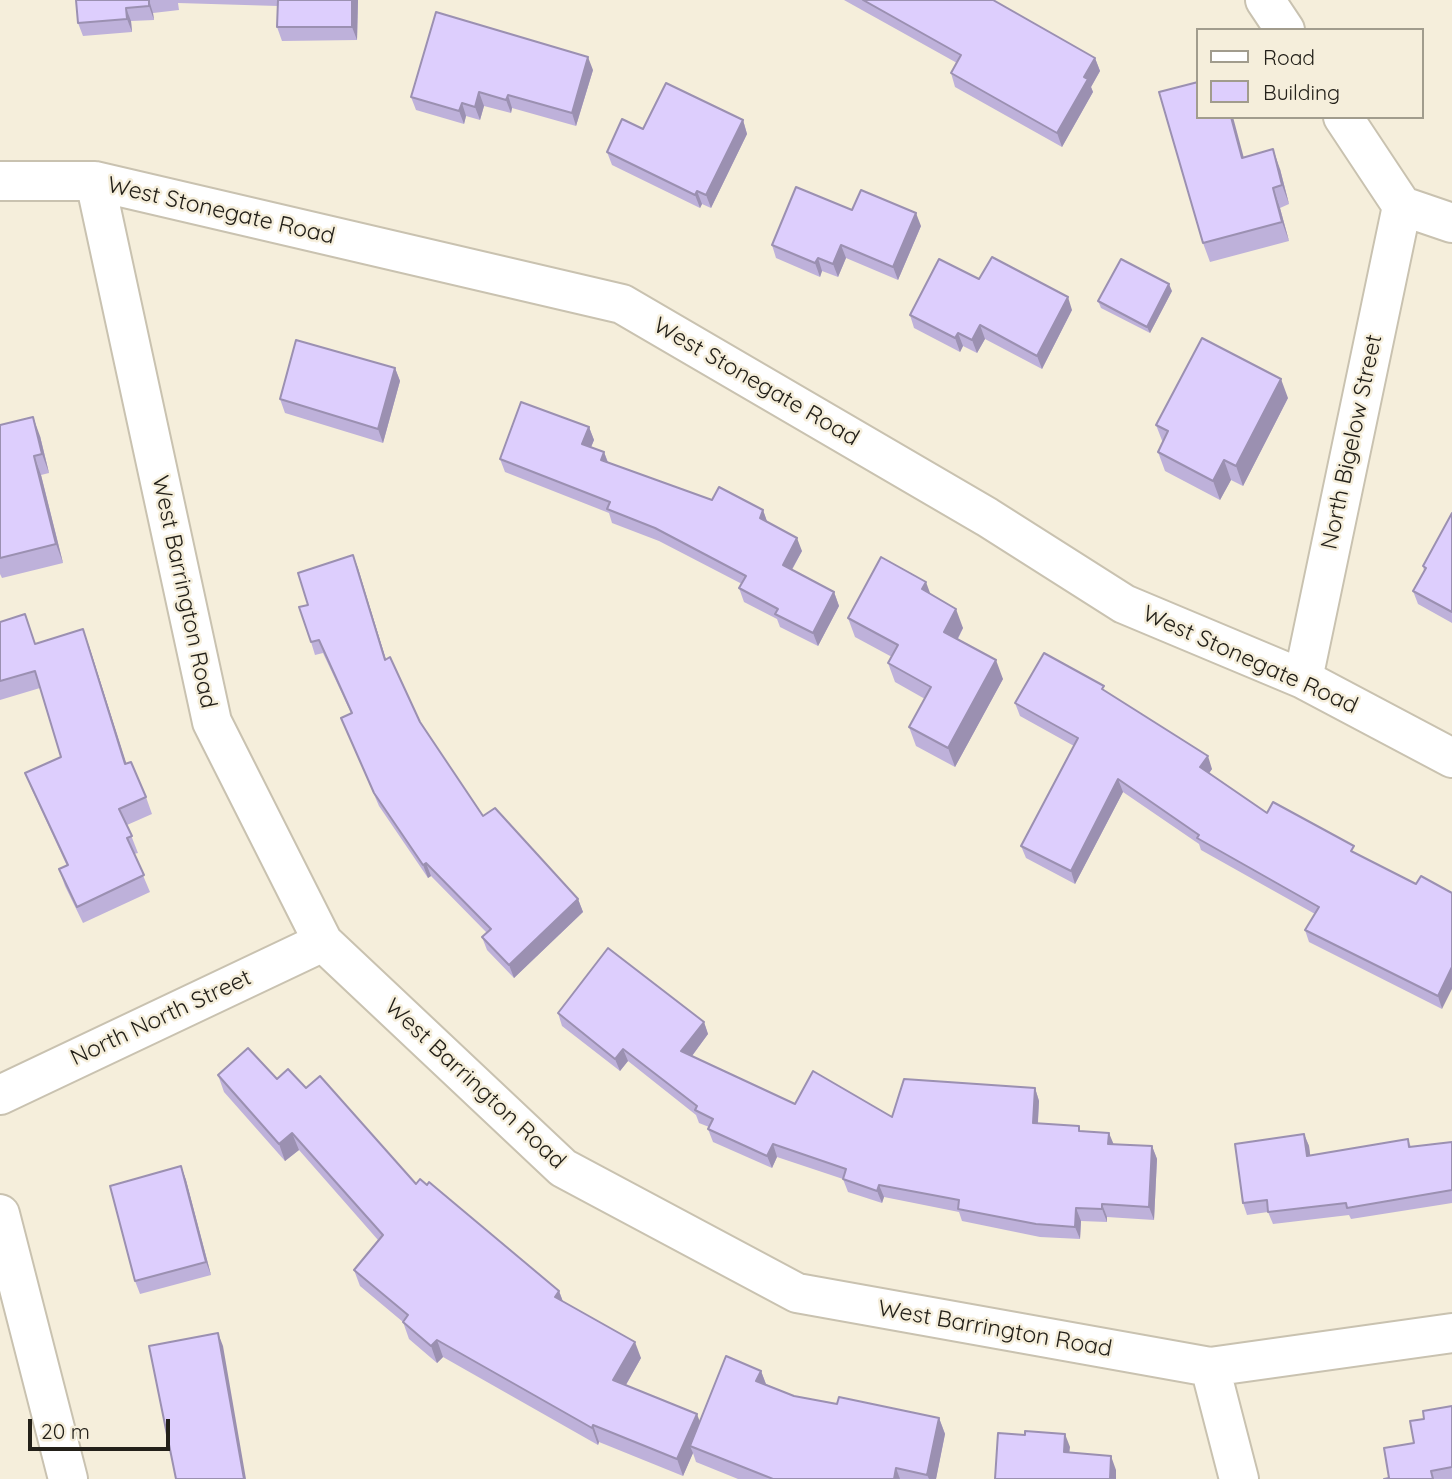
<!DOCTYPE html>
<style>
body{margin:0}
#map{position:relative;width:1452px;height:1479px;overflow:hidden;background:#f5eedb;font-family:Quicksand,sans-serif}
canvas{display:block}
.legend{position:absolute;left:1196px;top:28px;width:228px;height:91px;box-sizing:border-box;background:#f5eedb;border:2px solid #a19c8d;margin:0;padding:9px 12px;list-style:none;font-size:21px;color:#232019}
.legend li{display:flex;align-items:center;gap:14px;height:35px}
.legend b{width:35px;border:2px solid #a19c8d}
.scale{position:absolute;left:28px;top:1419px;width:142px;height:32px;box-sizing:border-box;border:4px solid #232019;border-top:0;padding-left:9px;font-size:21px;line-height:24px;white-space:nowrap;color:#232019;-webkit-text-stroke:5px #f5eedb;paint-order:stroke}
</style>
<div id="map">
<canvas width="1452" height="1479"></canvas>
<ul class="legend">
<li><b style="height:9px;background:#fff"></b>Road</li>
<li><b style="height:19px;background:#ddcefd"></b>Building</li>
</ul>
<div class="scale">20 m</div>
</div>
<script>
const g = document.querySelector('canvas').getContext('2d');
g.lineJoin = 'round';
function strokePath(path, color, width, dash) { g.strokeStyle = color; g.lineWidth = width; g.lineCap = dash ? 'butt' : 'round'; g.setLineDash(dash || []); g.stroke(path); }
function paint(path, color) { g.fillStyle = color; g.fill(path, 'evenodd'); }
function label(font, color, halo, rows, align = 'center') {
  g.font = font + ' Quicksand,sans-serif'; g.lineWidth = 5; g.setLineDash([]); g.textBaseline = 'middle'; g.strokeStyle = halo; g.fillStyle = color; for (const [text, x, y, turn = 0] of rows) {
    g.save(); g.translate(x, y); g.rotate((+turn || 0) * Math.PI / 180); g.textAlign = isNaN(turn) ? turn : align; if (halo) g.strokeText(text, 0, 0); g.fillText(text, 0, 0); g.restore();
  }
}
const minor = new Path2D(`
 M1265,0L1285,30
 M1343,117L1402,206L1452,223
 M0,181H95L622,304L987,517L1124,604L1303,679L1452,758
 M95,181L212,722L323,942L563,1168L797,1293L1210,1367L1452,1333
 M1303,679L1402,206
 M0,1095L323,942
 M0,1214L68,1479
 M1210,1367L1239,1479`);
const wall = new Path2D(`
 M76,0H358L357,40L282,41L277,27L278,6L178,3L179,10L153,13L154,20L131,21L132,32L83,36L78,23Z
 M844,0H993L1095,58L1100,71L1091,87L1093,92L1062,147L955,87L951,73L957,63Z
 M593,70L576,126L512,108L511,113L484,106L480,120L466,116L464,124L416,110L411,97Z
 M743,120L747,134L711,208L702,204L700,208L612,165L607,152L643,129Z
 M1244,157L1280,169L1289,204L1280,208L1289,241L1210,262L1203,243Z
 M852,210L921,226L898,280L846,258L838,277L822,271L820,277L776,258L772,245Z
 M979,279L1072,310L1042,369L985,339L977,353L963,346L960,352L914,328L910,315Z
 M1172,291L1150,333L1101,308L1098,301Z
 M395,368L400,381L383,443L285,413L280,399Z
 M1288,398L1243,486L1231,480L1220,500L1165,471L1158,452L1163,443L1156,425Z
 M0,425L40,436L49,473L41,475L63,563L2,578L0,574Z
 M589,427L594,440L591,447L604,452L608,462L712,500L763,510L767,522L802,551L792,570L834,592L839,606L818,646L780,627L777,619L744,602L739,588L742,584L659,541L612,523L609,513L505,472L500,459Z
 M1452,513V623L1418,604L1413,591L1424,571L1423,566Z
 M353,555L386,659L420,722L483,816L578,899L583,912L514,978L487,950L482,937L487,933L431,876L428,878L379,806L341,718L351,713L323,653L315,655L311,642L308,605Z
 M931,594L963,628L958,639L1003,679L955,767L916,746L909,727L925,699L895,682L888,663L892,657L855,637L848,618Z
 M25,614L35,644L89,646L126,764L146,797L152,814L127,825L138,853L134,854L150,892L83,923L65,886L59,869L67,866L32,790L25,773L61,757L40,688L0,700V622Z
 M1106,691L1212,769L1209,773L1267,813L1357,854L1416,884L1442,1009L1309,942L1305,930L1315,914L1201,850L1199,844L1123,792L1075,884L1026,858L1021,846L1074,746L1020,716L1015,703Z
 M558,1013L704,1022L708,1034L692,1056L795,1104L892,1117L1035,1088L1039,1101L1038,1123L1081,1131L1113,1144L1152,1146L1157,1159L1154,1220L1107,1217V1222L1081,1221L1080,1239L1040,1237L962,1221L959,1212L884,1197L882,1203L848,1192L843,1179L777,1157L772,1168L713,1142L708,1129L709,1127L699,1123L696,1115L628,1061L620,1071L562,1026Z
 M218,1075L277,1079L306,1088L416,1184L559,1291L563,1302L641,1358L626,1385L700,1422L761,1371L766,1384L794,1396L837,1404L939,1418L945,1434L936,1479H738L696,1462L693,1453L683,1476L599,1442L598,1445L443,1357L437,1363L409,1339L403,1322L360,1286L354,1270L378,1240L299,1150L285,1161L224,1092Z
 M1304,1134L1309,1146L1310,1156L1408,1139L1411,1147L1452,1142V1203L1351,1219L1349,1215L1273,1224L1268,1212L1247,1215L1243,1203Z
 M181,1166L186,1180L211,1275L140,1294L135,1281Z
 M1452,1406V1479H1384L1389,1478L1414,1443L1424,1419Z`);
const shadedWall = new Path2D(`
 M149,0L153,13L154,20L149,6Z
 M352,0H358L357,40L352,27Z
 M126,8L131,21L132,32L127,19Z
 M588,57L593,70L576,126L572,113Z
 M1095,58L1100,71L1091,87L1093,92L1062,147L1057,133L1084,77Z
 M479,92L484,106L480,120L475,107Z
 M508,95L512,108L511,113L506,100Z
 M462,103L466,116L464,124L459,111Z
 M1231,117H1233L1249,177L1242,158Z
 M743,120L747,134L711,208L706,195Z
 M1273,149L1280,169L1289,204L1282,185Z
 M1273,188L1280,208L1289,241L1282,222Z
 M697,191L702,204L700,208L695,195Z
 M916,213L921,226L898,280L893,267Z
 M841,245L846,258L838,277L833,264Z
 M818,258L822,271L820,277L815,263Z
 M1169,284L1172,291L1150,333L1147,327Z
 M1068,297L1072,310L1042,369L1037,356Z
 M980,325L985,339L977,353L972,340Z
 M958,333L963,346L960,352L955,338Z
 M395,368L400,381L383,443L378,429Z
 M1281,379L1288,398L1243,486L1236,466Z
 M33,417L40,436L49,473L42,454Z
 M589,427L594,440L587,457L582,444Z
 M604,452L609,466L601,460Z
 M34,456L41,475L63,563L56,544Z
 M1224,460L1231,480L1220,500L1213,481Z
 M763,510L768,524L760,518Z
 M797,538L802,551L787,578L783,565Z
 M353,555L358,568L390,673L385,660Z
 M926,582L933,601L922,589Z
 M834,592L839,606L818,646L813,633Z
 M956,609L963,628L951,651L944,632Z
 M83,629L89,646L132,781L125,764Z
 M996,660L1003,679L955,767L948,748Z
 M1208,756L1212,769L1205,779L1200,767Z
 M1118,779L1123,792L1075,884L1071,871Z
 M426,863L431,876L428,878L423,865Z
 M578,899L583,912L514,978L509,965Z
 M1452,967V989L1442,1009L1438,996Z
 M704,1022L708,1034L686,1064L681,1051Z
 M623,1049L628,1061L620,1071L615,1059Z
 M1035,1088L1039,1101L1037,1136L1033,1123Z
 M292,1133L299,1150L285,1161L279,1144Z
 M1109,1133L1114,1145L1108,1144Z
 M1304,1134L1309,1146L1312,1168L1307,1156Z
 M773,1144L777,1157L772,1168L767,1156Z
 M1152,1146L1157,1159L1154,1220L1149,1207Z
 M181,1166L186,1180L211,1275L206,1262Z
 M879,1185L884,1197L882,1203L877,1191Z
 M1102,1204L1107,1217V1222L1102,1209Z
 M1076,1208L1081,1221L1080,1239L1075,1227Z
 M559,1291L565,1307L555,1297Z
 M218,1333L223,1346L246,1479H244Z
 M437,1340L443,1357L437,1363L431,1346Z
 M635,1342L641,1358L619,1397L613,1380Z
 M761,1371L767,1387L756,1381Z
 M697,1414L703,1430L690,1446L693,1453L683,1476L677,1459Z
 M939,1418L945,1434L936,1479H929L927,1475Z
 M593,1425L599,1442L598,1445L592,1428Z
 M1065,1434L1070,1447L1068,1465L1064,1452Z
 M1111,1456L1116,1470V1479H1110Z
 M896,1468L900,1479H894Z`);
const building = new Path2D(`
 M76,0H149V6L126,8L127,19L78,23Z
 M278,0H352V27H277Z
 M863,0H993L1095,58L1084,77L1088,79L1057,133L951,73L961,55Z
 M436,12L588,57L572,113L508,95L506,100L479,92L475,107L462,103L459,111L411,97Z
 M1198,82V117H1231L1242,158L1273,149L1282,185L1273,188L1282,222L1203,243L1159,92Z
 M666,83L743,120L706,195L697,191L695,195L607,152L622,119L643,129Z
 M796,187L852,210L861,190L916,213L893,267L841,245L833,264L818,258L815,263L772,245Z
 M992,257L1068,297L1037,356L980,325L972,340L958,333L955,338L910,315L939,259L979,279Z
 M1121,259L1169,284L1147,327L1098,301Z
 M1202,338L1281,379L1236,466L1224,460L1213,481L1158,452L1168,431L1156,425Z
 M296,340L395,368L378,429L280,399Z
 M521,402L589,427L582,444L604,452L601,460L712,500L719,487L763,510L760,518L797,538L783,565L834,592L813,633L775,614L778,609L739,588L746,576L655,528L607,509L610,502L500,459Z
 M33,417L42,454L34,456L56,544L0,558V425Z
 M1452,513V612L1413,591L1426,568L1423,566Z
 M353,555L385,660L390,657L420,722L483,816L495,808L578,899L509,965L482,937L491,929L426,863L423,865L374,793L341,718L352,713L319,640L311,642L299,607L308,605L298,573Z
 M881,557L926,582L922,589L956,609L944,632L996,660L948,748L909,727L931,687L888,663L898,645L848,618Z
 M25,614L35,644L83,629L125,764L131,762L146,797L119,809L132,836L127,838L144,875L77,907L59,869L68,865L25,773L61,757L35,671L0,681V622Z
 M1044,653L1104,686L1102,689L1208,756L1200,767L1267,813L1273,802L1354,846L1351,851L1416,884L1421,876L1452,893V967L1438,996L1305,930L1319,907L1197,838L1199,835L1118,779L1071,871L1021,846L1078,738L1015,703Z
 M608,948L704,1022L681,1051L795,1104L813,1071L892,1117L904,1079L1035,1088L1033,1123L1079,1126V1131L1109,1133L1108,1144L1152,1146L1149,1207L1102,1204V1209L1076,1208L1075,1227L1036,1224L958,1209L959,1200L879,1185L877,1191L843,1179L846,1169L773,1144L767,1156L708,1129L713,1119L695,1110L697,1106L623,1049L615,1059L558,1013Z
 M248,1048L277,1079L288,1069L306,1088L320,1076L416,1184L420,1179L427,1185L429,1182L559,1291L555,1297L635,1342L613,1380L697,1414L677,1459L593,1425L592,1428L437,1340L431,1346L403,1322L408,1315L354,1270L383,1235L292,1133L279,1144L218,1075Z
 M1304,1134L1307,1156L1408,1139L1409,1147L1452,1142V1190L1347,1208L1346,1203L1268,1212L1267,1200L1243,1203L1235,1144Z
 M181,1166L206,1262L135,1281L110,1186Z
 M218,1333L244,1479H176L149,1346Z
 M726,1356L761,1371L756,1381L794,1396L837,1404L839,1397L939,1418L927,1475L896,1468L894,1479H773L690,1446Z
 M1452,1406V1467L1431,1471L1433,1479H1384L1389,1478L1384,1448L1414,1443L1410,1421L1424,1419L1423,1411Z
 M1025,1431L1065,1434L1064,1452L1111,1456L1110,1479H995L998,1433L1025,1435Z`);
const streetNames = [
 ["West Stonegate Road",221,211,13],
 ["West Stonegate Road",756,382,30],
 ["North Bigelow Street",1352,442,-78],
 ["West Barrington Road",184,592,78],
 ["West Stonegate Road",1250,660,24],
 ["North North Street",161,1018,-25],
 ["West Barrington Road",475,1084,43],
 ["West Barrington Road",995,1329,10]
];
strokePath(minor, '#c9c2b0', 42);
strokePath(minor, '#fff', 38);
paint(wall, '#beb1da');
paint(shadedWall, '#9b90b1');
paint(building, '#ddcefd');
strokePath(building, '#9b90b1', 2);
label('23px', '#232019', '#f5eedb', streetNames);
</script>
